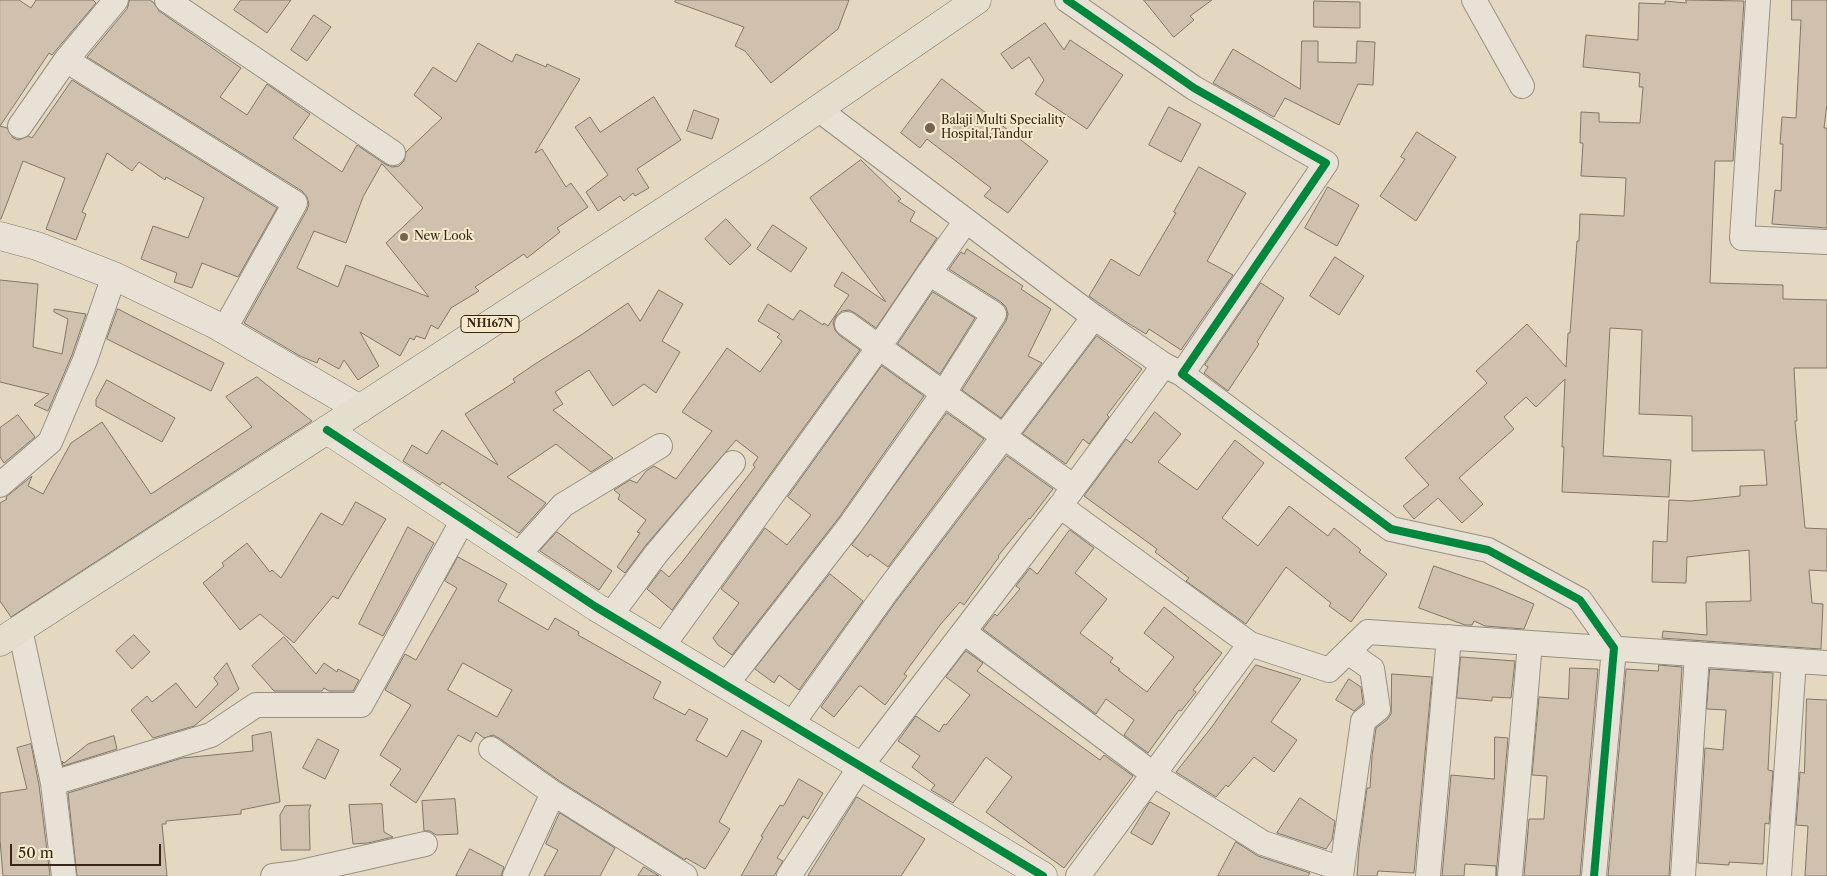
<!DOCTYPE html>
<style>
body{margin:0}
#map{position:relative;width:1827px;height:876px;overflow:hidden;background:#e4d9c0;font-family:"Libre Caslon Text",serif}
canvas{display:block}
.scale{position:absolute;left:10px;top:844px;width:151px;height:22px;box-sizing:border-box;border:2px solid #3a2416;border-top:0;padding-left:6px;font-size:15px;line-height:18px;white-space:nowrap;color:#3a2416;-webkit-text-stroke:4px #f7eacc;paint-order:stroke}
</style>
<div id="map">
<canvas width="1827" height="876"></canvas>
<div class="scale">50 m</div>
</div>
<script>
const g = document.querySelector('canvas').getContext('2d');
g.lineJoin = 'round';
function paint(path, color) { g.fillStyle = color; g.fill(path, 'evenodd'); }
function strokePath(path, color, width, dash) { g.strokeStyle = color; g.lineWidth = width; g.lineCap = dash ? 'butt' : 'round'; g.setLineDash(dash || []); g.stroke(path); }
function label(font, color, halo, rows, align = 'center') {
  g.font = font + ' "Libre Caslon Text",serif'; g.lineWidth = 4; g.setLineDash([]); g.textBaseline = 'middle'; g.strokeStyle = halo; g.fillStyle = color; for (const [text, x, y, turn = 0] of rows) {
    g.save(); g.translate(x, y); g.rotate((+turn || 0) * Math.PI / 180); g.textAlign = isNaN(turn) ? turn : align; if (halo) g.strokeText(text, 0, 0); g.fillText(text, 0, 0); g.restore();
  }
}
const building = new Path2D(`
 M0,0H19L31,8L36,0H93L96,3L52,55L49,53L0,126L7,128L13,138L19,140L28,136L32,138L72,80L277,208L238,277L202,263L192,288L174,282L177,273L141,259L153,226L188,238L204,198L166,177L165,180L139,162L132,171L107,153L82,212L86,214L76,240L46,229L65,178L23,161L1,219H0Z
 M130,0H150L154,3L159,11L241,68L220,97L247,115L267,84L310,114L293,138L342,172L357,145L385,164L392,167L399,166L404,161L406,152L442,118L414,95L433,67L456,82L478,43L512,62L516,54L546,67L547,64L580,79L535,153L542,149L566,187L571,183L588,207L557,228L560,232L527,258L524,254L475,287L479,291L451,308L438,329L431,325L425,339L416,336L414,340L410,338L400,356L360,332L379,366L358,380L344,360L339,369L319,358L317,363L300,356L244,323L307,210L309,204L307,197L302,191L87,57L127,9ZM382,164L423,208L386,243L429,297L346,265L338,287L297,268L314,231L346,243L363,197Z
 M241,0H291L267,33L234,10Z
 M676,0H849L838,29L771,83L745,51L735,46L744,27L675,2Z
 M1144,0H1212L1190,16L1194,20L1174,37Z
 M1686,0L1744,1L1733,161H1715L1710,283L1783,285V299L1827,300V368H1794L1797,421H1795L1805,528L1827,529V571L1809,570L1812,603L1823,604L1821,649L1662,638L1663,631L1707,635L1706,602L1751,601L1749,550L1687,557L1686,583L1652,582L1653,541L1667,542L1669,500L1691,501L1740,496V486L1767,485L1764,450L1692,451V416L1639,414L1642,330L1610,328L1603,456L1671,460L1669,497L1562,492L1564,447H1562L1565,379L1536,407L1526,397L1504,417L1514,429L1459,478L1483,504L1462,523L1438,498L1414,519L1403,506L1429,485L1405,458L1487,383L1476,371L1527,324L1566,367L1568,333H1570L1577,241H1579L1580,214L1624,216L1626,178L1581,176L1583,143H1580L1581,112L1599,113V122L1640,123L1643,87H1639L1640,73L1583,67L1586,35L1638,40L1639,3L1665,4V1L1686,3Z
 M1792,0H1827V104L1824,128H1827V228L1772,224L1775,190L1781,191L1783,144H1780L1782,117L1796,118L1801,20H1792Z
 M1314,1L1360,2V28L1314,27Z
 M314,15L331,27L307,61L291,50Z
 M1045,23L1064,50L1070,40L1123,75L1087,129L1035,94L1044,80L1029,57L1012,69L1001,54Z
 M1302,41H1318V62L1356,63L1357,41L1375,42L1373,85L1358,84L1339,125L1285,98L1274,117L1213,83L1233,49L1300,89Z
 M942,79L1048,161L1008,213L984,196L991,188L927,139L920,148L901,133Z
 M654,97L681,140L637,169L649,188L635,196L633,193L624,201L620,196L598,211L586,192L608,175L575,127L590,117L600,132Z
 M1169,107L1201,124L1181,162L1149,145Z
 M694,110L719,119L712,139L687,131Z
 M1417,132L1456,157L1416,221L1380,196L1405,159L1401,157Z
 M861,160L901,199L898,201L915,212L910,221L937,238L876,328L855,313L849,310L842,311L836,316L833,323L835,330L839,335L860,350L672,610L647,589L661,570L669,577L682,562L755,467L753,465L758,457L736,440L646,545L625,573L617,567L640,533L637,532L646,520L618,499L620,495L614,490L630,480L637,483L646,471L654,466L676,479L712,431L682,412L727,348L760,372L782,341L777,337L780,334L758,321L768,304L793,320L800,310L823,325L824,323L828,326L849,295L834,286L842,272L886,302L810,198Z
 M1199,167L1246,193L1207,261L1233,275L1181,350L1149,329L1146,334L1126,322L1089,296L1111,259L1139,276L1176,213L1174,212Z
 M1328,187L1359,205L1337,246L1305,228Z
 M726,219L751,245L730,265L705,239Z
 M773,225L807,248L791,272L757,249Z
 M967,249L1023,286L1021,289L1051,309L1028,356L1042,363L1001,418L962,390L1006,321L1008,314L1006,307L1001,302L949,269L961,252L964,254Z
 M1335,257L1364,276L1339,315L1310,296Z
 M0,280L38,284L33,347L62,354L68,319L54,312V309L86,314L72,355L48,411L34,405L49,394L0,382Z
 M1261,283L1284,298L1257,342L1259,344L1228,391L1204,373L1208,367L1205,365Z
 M659,290L683,304L662,341L680,352L656,393L644,384L613,406L589,370L555,392L563,404L553,410L613,458L591,472L556,444L507,477L546,503L519,533L442,482L440,485L403,461L412,445L427,454L442,430L498,465L465,414L515,382L513,379L535,364L581,335L628,303L640,321Z
 M933,292L975,318L940,374L898,344Z
 M118,309L224,363L211,391L107,339Z
 M1097,336L1142,369L1107,415L1109,417L1089,444L1083,439L1066,464L1023,434Z
 M882,366L924,396L840,516L732,655L718,645L713,638L739,603L721,589L765,528L787,545L811,515L788,497Z
 M257,377L312,421L11,617L0,601V503L7,499L6,497L32,476L28,486L43,494L71,443L102,422L151,494L252,427L226,397Z
 M107,380L175,418L162,442L96,406V400Z
 M1155,412L1181,434L1158,462L1197,490L1235,440L1264,463L1222,518L1258,546L1289,506L1328,536L1334,528L1361,550L1359,552L1387,574L1351,622L1329,606L1331,603L1286,567L1246,624L1186,581L1189,578L1155,552L1157,549L1084,496L1126,439L1131,443Z
 M947,413L984,439L888,567L870,554L868,557L852,545Z
 M18,415L35,437L4,463L0,457V428Z
 M1007,456L1053,489L1030,519L1029,518L998,556L999,557L964,605L960,602L940,625L904,674L907,676L885,705L861,686H859L834,717L821,707L895,603Z
 M356,502L386,519L338,599L333,596L294,643L260,614L240,630L203,583L224,566L222,563L247,543L270,572L272,570L281,578L321,513L342,525Z
 M408,527L434,543L383,636L359,624Z
 M1070,530L1094,548L1075,573L1107,599L1080,633L1113,658L1110,662L1120,669L1118,670L1147,692L1174,657L1144,633L1164,607L1222,653L1193,690L1196,692L1181,711L1179,710L1148,753L1124,735L1134,720L1106,699L1096,714L983,629L995,614L997,616L1020,589L1016,586L1030,568L1037,574Z
 M557,532L612,571L599,590L540,551Z
 M458,557L507,584L498,601L548,630L555,618L579,632L578,635L661,682L653,698L685,715L689,709L708,719L696,740L727,757L742,730L762,741L719,822L730,829L705,869L686,858L685,860L561,782L499,738L493,735L484,738L476,732L471,742L458,735L416,803L390,785L401,769L380,755L411,705L385,690L405,654L416,660L457,588L445,581ZM463,663L512,690L497,717L448,690Z
 M1434,566L1494,587L1534,604L1524,629L1485,626L1474,621L1472,625H1465L1419,608Z
 M830,574L863,601L799,690L779,675L774,683L755,669Z
 M134,635L150,652L132,669L116,651Z
 M284,637L316,674L324,663L337,672L338,669L359,680L353,691H329L324,688L322,691H274L252,666Z
 M966,651L983,663L977,671L1100,760L1104,755L1133,776L1064,868L986,812L1012,777L986,757L953,803L931,790L935,785L912,767L920,756L898,741L916,716L939,732L944,724L946,725L970,695L946,677Z
 M1461,657L1515,661L1511,698L1492,697V701L1457,698Z
 M227,663L239,689L194,726L153,738L131,710L147,696L152,702L176,683L196,708L218,684L214,678Z
 M1256,665L1301,679L1271,722L1297,740L1274,772L1254,757L1228,787L1226,785L1216,797L1176,772L1211,728Z
 M1659,665L1682,667L1669,876H1608L1626,669L1658,671Z
 M1570,668L1598,669L1580,876H1524L1529,819H1544L1547,776L1532,775L1539,697L1568,699Z
 M1710,669L1773,673L1768,770L1773,771L1769,824L1765,823L1763,864L1729,862V865L1698,863L1705,748L1723,750L1726,710L1707,709Z
 M1392,674L1432,677L1414,873L1378,871L1377,876H1357L1359,849L1367,788H1370L1372,756L1376,728L1387,720L1391,714Z
 M1349,679L1361,687L1363,703L1354,711L1336,700Z
 M1807,699L1827,700V876H1805L1808,826L1796,825L1800,772L1804,773Z
 M271,732L280,802L241,810V814L166,821V824H162L167,876H77L68,793L182,758L253,751L252,736Z
 M114,736L117,749L63,766L62,761L64,763L88,744Z
 M1495,737L1508,738L1496,876V866L1465,864L1464,876H1442L1451,775L1494,779Z
 M318,739L339,750L325,779L303,768Z
 M31,744L39,785L50,876H3L0,840V793L27,789L17,748Z
 M799,779L823,793L808,819L803,816L777,858L783,861L774,876H741L763,837L761,836L780,805L783,806Z
 M857,797L925,839L901,876H808Z
 M1300,798L1335,821L1332,840L1326,849L1277,833Z
 M455,799L458,834L436,835L430,831H424L422,801Z
 M1150,802L1170,813L1152,845L1131,833Z
 M382,804L384,832L393,837L368,843L353,844L349,805Z
 M309,805H311L309,810L310,850H281L280,815L285,806Z
 M560,813L615,848L600,876H544L558,850L546,844Z
 M1236,842L1258,856L1310,873L1308,876H1218Z
 M470,849L504,867L501,876H456Z
 M644,867L659,876H638Z`);
const street = new Path2D(`
 M116,0L66,60L295,203L224,330
 M167,0L393,153
 M1067,0L1194,88L1326,163L1182,374L1391,529L1488,550L1580,600L1614,648L1594,876
 M1474,0L1522,86
 M1758,0L1742,238L1827,242
 M818,109L1094,317
 M20,126L66,60
 M847,324L1074,487
 M0,485L50,442L85,360L114,276
 M1065,499L1164,365
 M517,556L563,505L660,446
 M610,616L656,554L733,463
 M20,629L53,783L64,876
 M964,632L1153,774L1263,843L1342,869
 M662,647L879,347L929,273
 M725,686L851,524L943,394L994,314L929,273L966,221
 M791,725L884,595L1094,317L1164,365L1182,374
 M491,749L553,793
 M53,783L211,735L256,705H361L463,520
 M273,876L297,873L425,844
 M515,876L553,793L685,876
 M789,876L860,767L1060,506L1250,644
 M1078,876L1250,644L1329,670L1368,632L1827,663
 M1341,876L1363,721L1378,709L1372,669L1348,652
 M1428,876L1449,637
 M1510,876L1530,643
 M1683,876L1697,654
 M1779,876L1794,661`);
const secondary = new Path2D(`
 M0,236L37,246L114,276L216,325L360,409
 M327,430L596,607L1043,876`);
const highway = new Path2D(`
 M0,642L763,147L977,0`);
const cycleway = new Path2D(`
 M1067,0L1194,88L1326,163L1182,374L1391,529L1488,550L1580,600L1614,648L1594,876
 M327,430L596,607L1043,876`);
const markers = [
 [930,128,6,"#766352"],
 [404,237,5,"#766352"]
];
const shields = [
 [490,324,58]
];
const shieldNames = [
 ["NH167N",490,324]
];
const poiNames = [
 ["Balaji Multi Speciality",941,121],
 ["Hospital,Tandur",941,135],
 ["New Look",414,237]
];
paint(building, '#d0c1ae');
strokePath(building, '#807769', 1);
strokePath(street, '#988f80', 26);
strokePath(secondary, '#807769', 29);
strokePath(highway, '#807769', 29);
strokePath(street, '#e8e2d6', 24);
strokePath(secondary, '#e8e2d6', 28);
strokePath(highway, '#e4decf', 28);
strokePath(cycleway, '#00873e', 8);
for (const [x, y, r, color] of markers) { const dot = new Path2D(); dot.arc(x, y, r, 0, 2 * Math.PI); g.fillStyle = color; g.fill(dot); strokePath(dot, '#f7eacc', 2); }
for (const [x, y, w] of shields) { const box = new Path2D(); box.roundRect(x - w / 2, y - 8.5, w, 17, 4); g.fillStyle = '#f7eacc'; g.fill(box); strokePath(box, '#3a2416', 1); }
label('bold 11px', '#3a2416', null, shieldNames);
label('12px', '#3a2416', '#f7eacc', poiNames, 'left');
</script>
